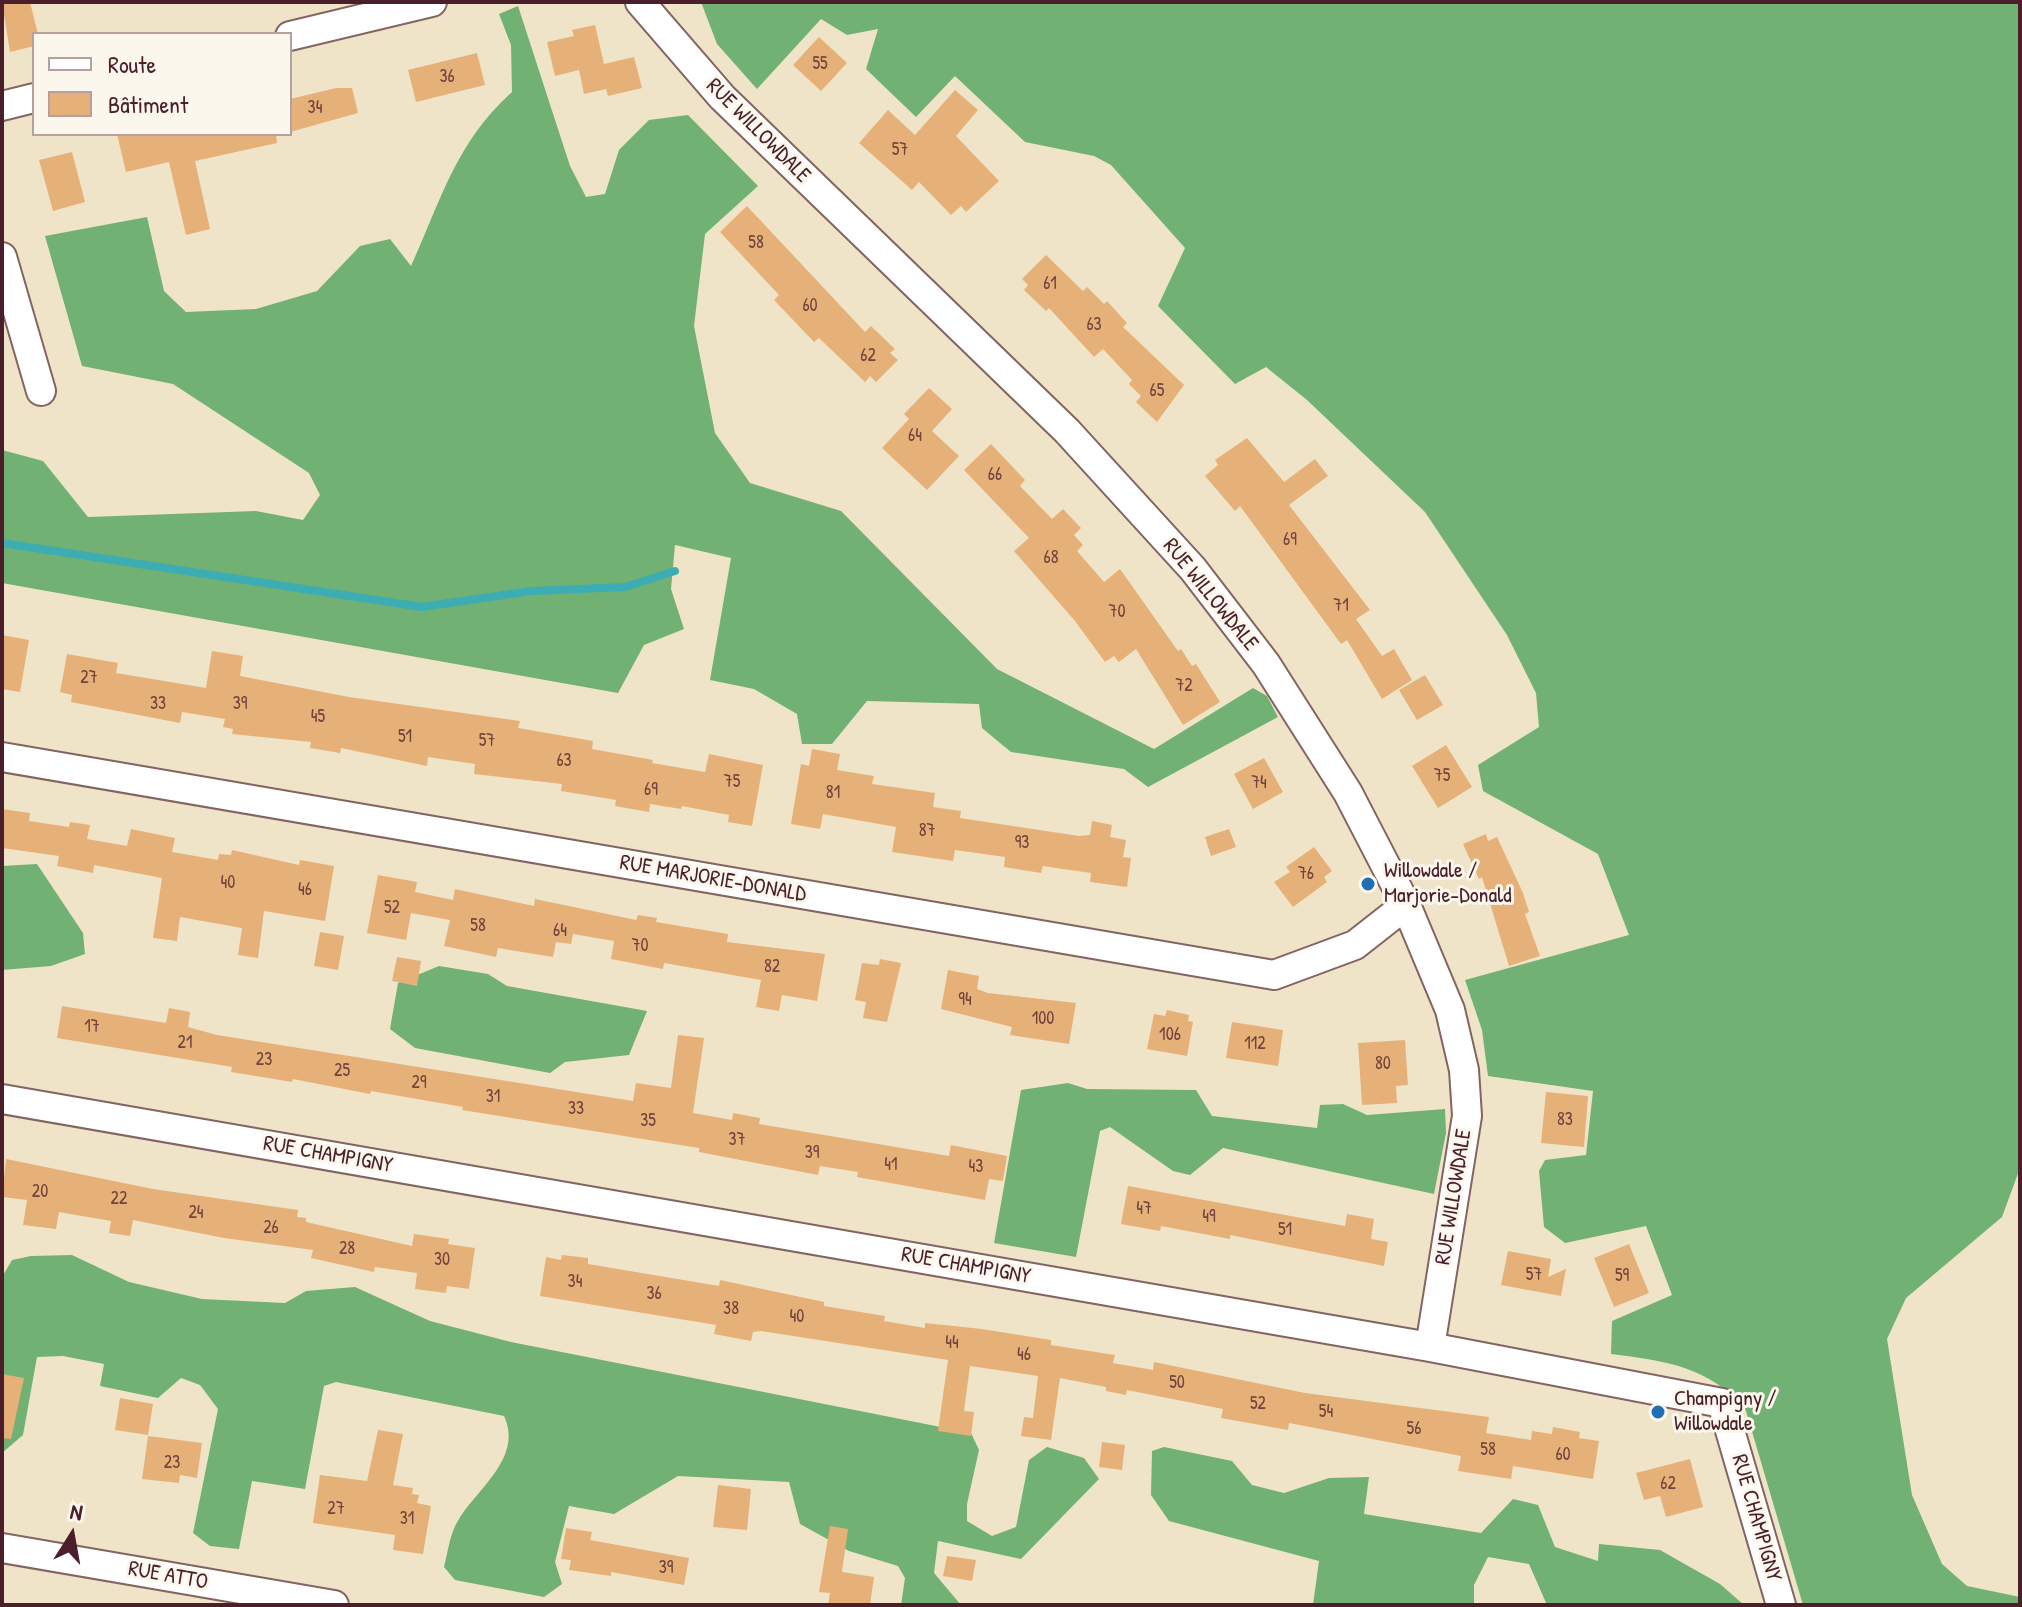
<!DOCTYPE html>
<meta charset="utf-8">
<style>
body{margin:0}
#map{position:relative;width:2022px;height:1607px;overflow:hidden;background:#efe4c7;font-family:"Patrick Hand",sans-serif}
canvas{display:block}
.frame{position:absolute;inset:0;border:4px solid #4a1f2b;pointer-events:none}
.legend{position:absolute;left:32px;top:32px;width:260px;height:104px;box-sizing:border-box;background:#fbf7ec;border:2px solid #b4a19f;margin:0;padding:10px 14px;list-style:none;font-size:24px;color:#4a1f2b}
.legend li{display:flex;align-items:center;gap:16px;height:40px}
.legend b{width:40px;border:2px solid #b4a19f}
.north{position:absolute;left:32px;top:1495px;width:80px;height:80px;-webkit-text-stroke:6px #fbf7ec;paint-order:stroke;rotate:11deg;font-size:22px;font-weight:700;line-height:32px;text-align:center;color:#4a1f2b}
.north::after{content:'';display:block;margin:auto;width:28px;height:36px;background:#4a1f2b;clip-path:polygon(50% 0,100% 100%,50% 72%,0 100%)}
</style>
<div id="map">
<canvas width="2022" height="1607"></canvas>
<div class="frame"></div>
<ul class="legend">
<li><b style="height:10px;background:#fff"></b>Route</li>
<li><b style="height:22px;background:#e6b179"></b>Bâtiment</li>
</ul>
<div class="north">N</div>
</div>
<script>
const g = document.querySelector('canvas').getContext('2d');
g.lineJoin = 'round';
function paint(path, color) { g.fillStyle = color; g.fill(path, 'evenodd'); }
function strokePath(path, color, width, dash) { g.strokeStyle = color; g.lineWidth = width; g.lineCap = dash ? 'butt' : 'round'; g.setLineDash(dash || []); g.stroke(path); }
function label(font, color, halo, rows, align = 'center') {
  g.font = font + ' "Patrick Hand",sans-serif'; g.lineWidth = 6; g.setLineDash([]); g.textBaseline = 'middle'; g.strokeStyle = halo; g.fillStyle = color; for (const [text, x, y, turn = 0] of rows) {
    g.save(); g.translate(x, y); g.rotate((+turn || 0) * Math.PI / 180); g.textAlign = isNaN(turn) ? turn : align; if (halo) g.strokeText(text, 0, 0); g.fillText(text, 0, 0); g.restore();
  }
}
const forest = new Path2D(`
 M701,2H2020V1168L2002,1217L1906,1298L1887,1339L1912,1495L1942,1564L1967,1586L2020,1597V1605H1803L1746,1411C1710,1366 1665,1361 1611,1354L1612,1321L1672,1295L1646,1226L1565,1243L1544,1227L1539,1171L1545,1160L1586,1155L1593,1091L1488,1076L1482,1030L1465,980L1629,935L1598,854L1483,791L1478,765L1539,727L1536,693L1507,635L1425,512L1307,400L1266,367L1235,384L1158,306L1185,248L1111,165L1094,156L1025,142L955,76L916,117L866,69L878,29L847,35L821,19L757,89L717,44Z
 M518,6L570,166L586,197L605,194L619,150L649,120L688,115L758,186L705,234L694,326L715,433L750,483L841,511L997,669L1154,749L1253,688L1267,696L1278,717L1148,787L1124,769L1011,752L982,728L979,704L867,701L832,744H802L797,714L754,689L710,680L731,558L675,545L671,589L684,629L644,645L618,693L2,583V450L43,461L88,517L256,511L303,520L320,495L309,473L173,384L82,366L45,236L147,217L164,291L186,312L256,309L317,291L360,246L390,239L411,266C441,200 456,142 512,92L511,45L499,14Z
 M37,864L83,933L85,954L51,966L2,970V866Z
 M439,966L488,974L507,986L647,1011L629,1055L565,1062L550,1073L415,1048L390,1029L398,983Z
 M1068,1083L1087,1089L1196,1090L1212,1116L1317,1128L1320,1105L1343,1104L1367,1115L1445,1109L1446,1133L1434,1194L1223,1148L1190,1175L1173,1171L1110,1127L1100,1131L1076,1257L994,1243L1021,1090Z
 M72,1255L129,1282L202,1299L285,1303L306,1291L355,1287L430,1321L511,1342L971,1433L979,1450L967,1504V1521L992,1536L1016,1527L1029,1460L1047,1447L1084,1458L1099,1479L1021,1559L938,1541L934,1573L961,1605H901L905,1578L898,1566L849,1551L800,1524L789,1482L678,1476L614,1514L569,1506L555,1562L562,1584L544,1597L455,1580L444,1567C448,1552 450,1532 459,1519C479,1487 523,1457 504,1416L336,1382L324,1386L305,1489L252,1481L239,1549L210,1546L193,1533L218,1409L200,1385L181,1378L158,1398L100,1386L104,1364L63,1356L37,1357L23,1435L2,1453V1277L12,1260L31,1256Z
 M1164,1447L1232,1461L1252,1485L1284,1493L1329,1478L1369,1477L1364,1514L1481,1533L1513,1499L1538,1505L1555,1547L1598,1561L1599,1544L1660,1550L1720,1584L1744,1605H1547L1529,1564L1488,1557L1474,1585V1605H1313L1319,1561L1169,1521L1151,1495L1152,1451Z`);
const stream = new Path2D(`
 M2,543L422,607L531,591L625,587L675,571`);
const building = new Path2D(`
 M2,2H30L38,34H34V46L10,52Z
 M595,25L604,64L634,57L642,88L608,96L606,89L584,94L579,70L555,76L547,42L574,36L572,30Z
 M819,37L847,63L821,91L793,65Z
 M477,53L485,85L416,102L408,70Z
 M336,88H352L358,113L290,132V99Z
 M955,90L978,110L956,136L999,181L966,212L961,206L951,215L919,182L912,190L859,143L888,110L915,135Z
 M117,134H276L277,143L195,161L210,229L186,235L169,162L126,172Z
 M72,152L85,202L53,211L39,160Z
 M747,206L865,332L871,326L895,349L890,353L898,360L876,382L870,376L865,382L819,338L814,342L774,300L779,295L720,232Z
 M1046,255L1083,291L1087,287L1104,304L1107,301L1127,323L1123,327L1184,385L1157,422L1136,402L1141,396L1129,384L1132,380L1103,349L1094,357L1049,308L1046,311L1024,290L1028,285L1022,279Z
 M929,388L952,409L932,431L959,456L927,490L882,448L909,419L904,414Z
 M1247,438L1284,482L1315,459L1328,476L1289,505L1370,610L1356,619L1382,656L1394,649L1412,680L1382,699L1347,640L1341,644L1240,506L1235,511L1205,476L1218,465L1215,460Z
 M991,444L1025,480L1020,486L1052,519L1063,509L1081,528L1074,535L1083,545L1077,551L1104,582L1120,569L1178,651L1181,649L1192,666L1196,664L1220,702L1183,725L1136,649L1119,662L1114,656L1105,662L1075,621L1014,551L1029,538L964,470Z
 M2,635L29,640L20,692L2,689Z
 M212,651L243,656L240,676L349,697L520,721L518,728L593,741L592,749L653,760L652,763L705,772L709,754L763,765L752,826L728,822L729,815L682,806L681,809L650,804L649,812L615,806L616,800L561,791L562,784L474,774L475,764L428,757L427,766L341,748L340,753L310,748L311,742L232,734L233,729L223,727L225,719L182,712L180,723L71,702L72,695L60,692L67,654L118,663L116,673L206,688Z
 M1425,675L1443,705L1417,720L1399,690Z
 M1446,745L1472,787L1438,808L1412,766Z
 M812,749L840,754L837,770L874,776L872,784L935,793L933,807L961,811L960,818L1079,836L1090,835L1092,821L1112,825L1110,837L1126,840L1123,857L1131,858L1127,887L1090,882L1091,873L1049,867L1043,866L1041,873L1004,867L1005,857L955,850L953,861L892,852L896,827L823,814L820,829L791,824L801,764L809,766Z
 M1264,758L1283,792L1253,809L1234,774Z
 M2,809L30,813L29,821L69,827L70,822L90,825L87,839L127,846L131,829L175,838L172,852L218,860L219,854L231,855L232,850L299,865L300,860L334,866L325,921L264,911L258,958L238,955L242,928L180,917L177,941L153,938L162,878L94,865L93,873L57,866L59,856L2,848Z
 M1229,829L1236,847L1211,856L1205,837Z
 M1486,834L1488,841L1497,837L1523,893L1529,912L1525,914L1540,956L1509,966L1482,877L1479,879L1463,844Z
 M1314,847L1332,871L1324,877L1327,882L1293,907L1274,882L1290,872L1286,867Z
 M378,875L417,882L415,892L453,900L455,889L534,906L535,899L636,920L638,915L657,918L656,922L728,934L727,942L825,954L817,1001L782,995L779,1011L756,1007L761,980L664,963L663,969L611,959L614,941L573,934L571,944L556,942L553,957L498,948L496,957L444,946L450,920L411,913L406,940L367,933Z
 M320,932L344,936L338,970L314,966Z
 M397,957L421,961L417,986L392,981Z
 M880,959L901,963L887,1022L863,1018L866,1002L855,1000L862,963L879,965Z
 M948,970L979,976L977,989L988,993L1076,1003L1069,1044L1010,1035L1012,1027L941,1009Z
 M62,1006L166,1023L169,1008L190,1012L188,1027L217,1035L633,1101L636,1083L671,1088L678,1035L704,1038L693,1113L732,1120L733,1113L760,1118L759,1124L949,1156L951,1145L1007,1156L1003,1181L989,1179L985,1200L857,1177L858,1172L820,1166L818,1175L699,1152V1148L462,1110L463,1107L371,1091L370,1094L293,1079L292,1082L231,1072L232,1067L57,1038Z
 M1167,1010L1189,1015L1188,1021L1193,1022L1187,1056L1147,1049L1154,1014L1165,1016Z
 M1232,1022L1283,1030L1278,1066L1226,1058Z
 M1405,1040L1408,1085L1396,1086L1397,1103L1362,1105L1358,1043Z
 M1546,1092L1588,1096L1584,1147L1541,1143Z
 M6,1159L153,1189L298,1210L297,1217L306,1218V1222L412,1246L414,1234L449,1239L448,1244L475,1248L469,1289L447,1286L446,1293L415,1289L417,1273L375,1267L374,1272L311,1258L313,1250L224,1238L133,1220L130,1236L109,1233L111,1221L59,1212L56,1229L23,1225L27,1200L2,1197Z
 M1128,1186L1345,1226L1347,1214L1374,1219L1371,1239L1388,1242L1384,1266L1230,1235V1239L1161,1226L1160,1231L1121,1224Z
 M1629,1244L1649,1293L1614,1307L1594,1258Z
 M1508,1251L1551,1259L1548,1277L1566,1269L1561,1296L1501,1285Z
 M562,1255L588,1258V1264L719,1286L720,1280L824,1302V1306L885,1316L884,1321L925,1328V1323L982,1329L1051,1340V1345L1115,1355L1113,1363L1153,1370L1154,1362L1305,1393L1489,1417L1486,1433L1531,1440L1532,1431L1552,1434L1553,1427L1580,1432L1579,1438L1599,1441L1593,1479L1513,1466L1511,1479L1458,1471L1461,1456L1289,1423L1288,1430L1221,1418L1223,1409L1127,1390L1126,1395L1106,1391V1387L1060,1378L1051,1440L1021,1436L1024,1417L1033,1418L1038,1376L970,1366L964,1411L974,1412L971,1436L938,1431L948,1360L761,1331L753,1332L751,1341L714,1334L716,1325L540,1296L546,1257L561,1260Z
 M2,1374L24,1378L11,1439L2,1438Z
 M120,1398L153,1404L148,1435L115,1430Z
 M378,1430L403,1434L393,1485L413,1488L412,1494L419,1495L417,1503L431,1506L423,1554L393,1550L395,1535L313,1523L320,1475L367,1481Z
 M148,1436L202,1443L197,1478L180,1475L179,1483L142,1479Z
 M1102,1442L1125,1445L1122,1470L1099,1467Z
 M1690,1459L1703,1507L1666,1517L1660,1496L1644,1500L1636,1473Z
 M718,1485L751,1489L747,1530L713,1527Z
 M830,1526L848,1529L842,1572L874,1577L870,1605H828L830,1593L819,1592Z
 M566,1528L592,1532L590,1540L689,1558L684,1585L611,1572V1576L569,1570L571,1560L561,1559Z
 M947,1556L976,1560L972,1581L943,1576Z`);
const minor = new Path2D(`
 M640,2L722,97L1067,431L1193,569L1266,664L1348,793L1406,905L1450,1010L1464,1070L1467,1116L1430,1347
 M290,36L432,2
 M2,106L34,98
 M2,257L41,391
 M2,757L1274,975L1355,945L1406,905
 M2,1099L1430,1347L1722,1403L1781,1605
 M2,1548L334,1605`);
const markers = [
 [1368,884,8,"#1f6fb2"],
 [1658,1412,8,"#1f6fb2"]
];
const numberNames = [
 ["55",820,64],
 ["36",447,77],
 ["34",315,108],
 ["57",900,150],
 ["58",756,243],
 ["61",1050,284],
 ["60",810,306],
 ["63",1094,325],
 ["62",868,356],
 ["65",1157,391],
 ["64",915,436],
 ["66",995,475],
 ["69",1290,540],
 ["68",1051,558],
 ["71",1341,606],
 ["70",1117,612],
 ["27",89,678],
 ["72",1184,686],
 ["33",158,704],
 ["39",240,704],
 ["45",318,717],
 ["51",405,737],
 ["57",487,741],
 ["63",564,761],
 ["75",1442,776],
 ["75",732,782],
 ["74",1259,783],
 ["69",651,790],
 ["81",833,793],
 ["87",927,831],
 ["93",1022,843],
 ["76",1306,874],
 ["40",228,883],
 ["46",305,890],
 ["52",392,908],
 ["58",478,926],
 ["64",560,931],
 ["70",640,946],
 ["82",772,967],
 ["94",965,1000],
 ["100",1043,1019],
 ["17",92,1027],
 ["106",1170,1035],
 ["21",185,1043],
 ["112",1255,1044],
 ["23",264,1060],
 ["80",1383,1064],
 ["25",342,1071],
 ["29",419,1083],
 ["31",493,1097],
 ["33",576,1109],
 ["83",1565,1120],
 ["35",648,1121],
 ["37",737,1140],
 ["39",812,1153],
 ["41",891,1165],
 ["43",976,1167],
 ["20",40,1192],
 ["22",119,1199],
 ["47",1144,1209],
 ["24",196,1213],
 ["49",1209,1217],
 ["26",271,1228],
 ["51",1285,1230],
 ["28",347,1249],
 ["30",442,1260],
 ["57",1534,1275],
 ["59",1622,1276],
 ["34",575,1282],
 ["36",654,1294],
 ["38",731,1309],
 ["40",797,1317],
 ["44",952,1343],
 ["46",1024,1355],
 ["50",1177,1383],
 ["52",1258,1404],
 ["54",1326,1412],
 ["56",1414,1429],
 ["58",1488,1450],
 ["60",1563,1455],
 ["23",172,1463],
 ["62",1668,1484],
 ["27",336,1509],
 ["31",407,1519],
 ["39",666,1568]
];
const streetNames = [
 ["RUE WILLOWDALE",758,131,45],
 ["RUE WILLOWDALE",1210,595,51],
 ["RUE MARJORIE-DONALD",713,879,10],
 ["RUE CHAMPIGNY",328,1155,10],
 ["RUE WILLOWDALE",1454,1197,-81],
 ["RUE CHAMPIGNY",966,1266,10],
 ["RUE CHAMPIGNY",1756,1518,74],
 ["RUE ATTO",168,1576,10]
];
const poiNames = [
 ["Willowdale /",1384,871],
 ["Marjorie-Donald",1384,896],
 ["Champigny /",1674,1399],
 ["Willowdale",1674,1424]
];
paint(forest, '#71b173');
strokePath(stream, '#3badb3', 8);
paint(building, '#e6b179');
strokePath(minor, '#846462', 32);
strokePath(minor, '#fff', 28);
for (const [x, y, r, color] of markers) { const dot = new Path2D(); dot.arc(x, y, r, 0, 2 * Math.PI); g.fillStyle = color; g.fill(dot); strokePath(dot, '#fbf7ec', 3); }
label('18px', '#71443e', null, numberNames);
label('22px', '#4a1f2b', '#fbf7ec', streetNames);
label('22px', '#4a1f2b', '#fbf7ec', poiNames, 'left');
</script>
